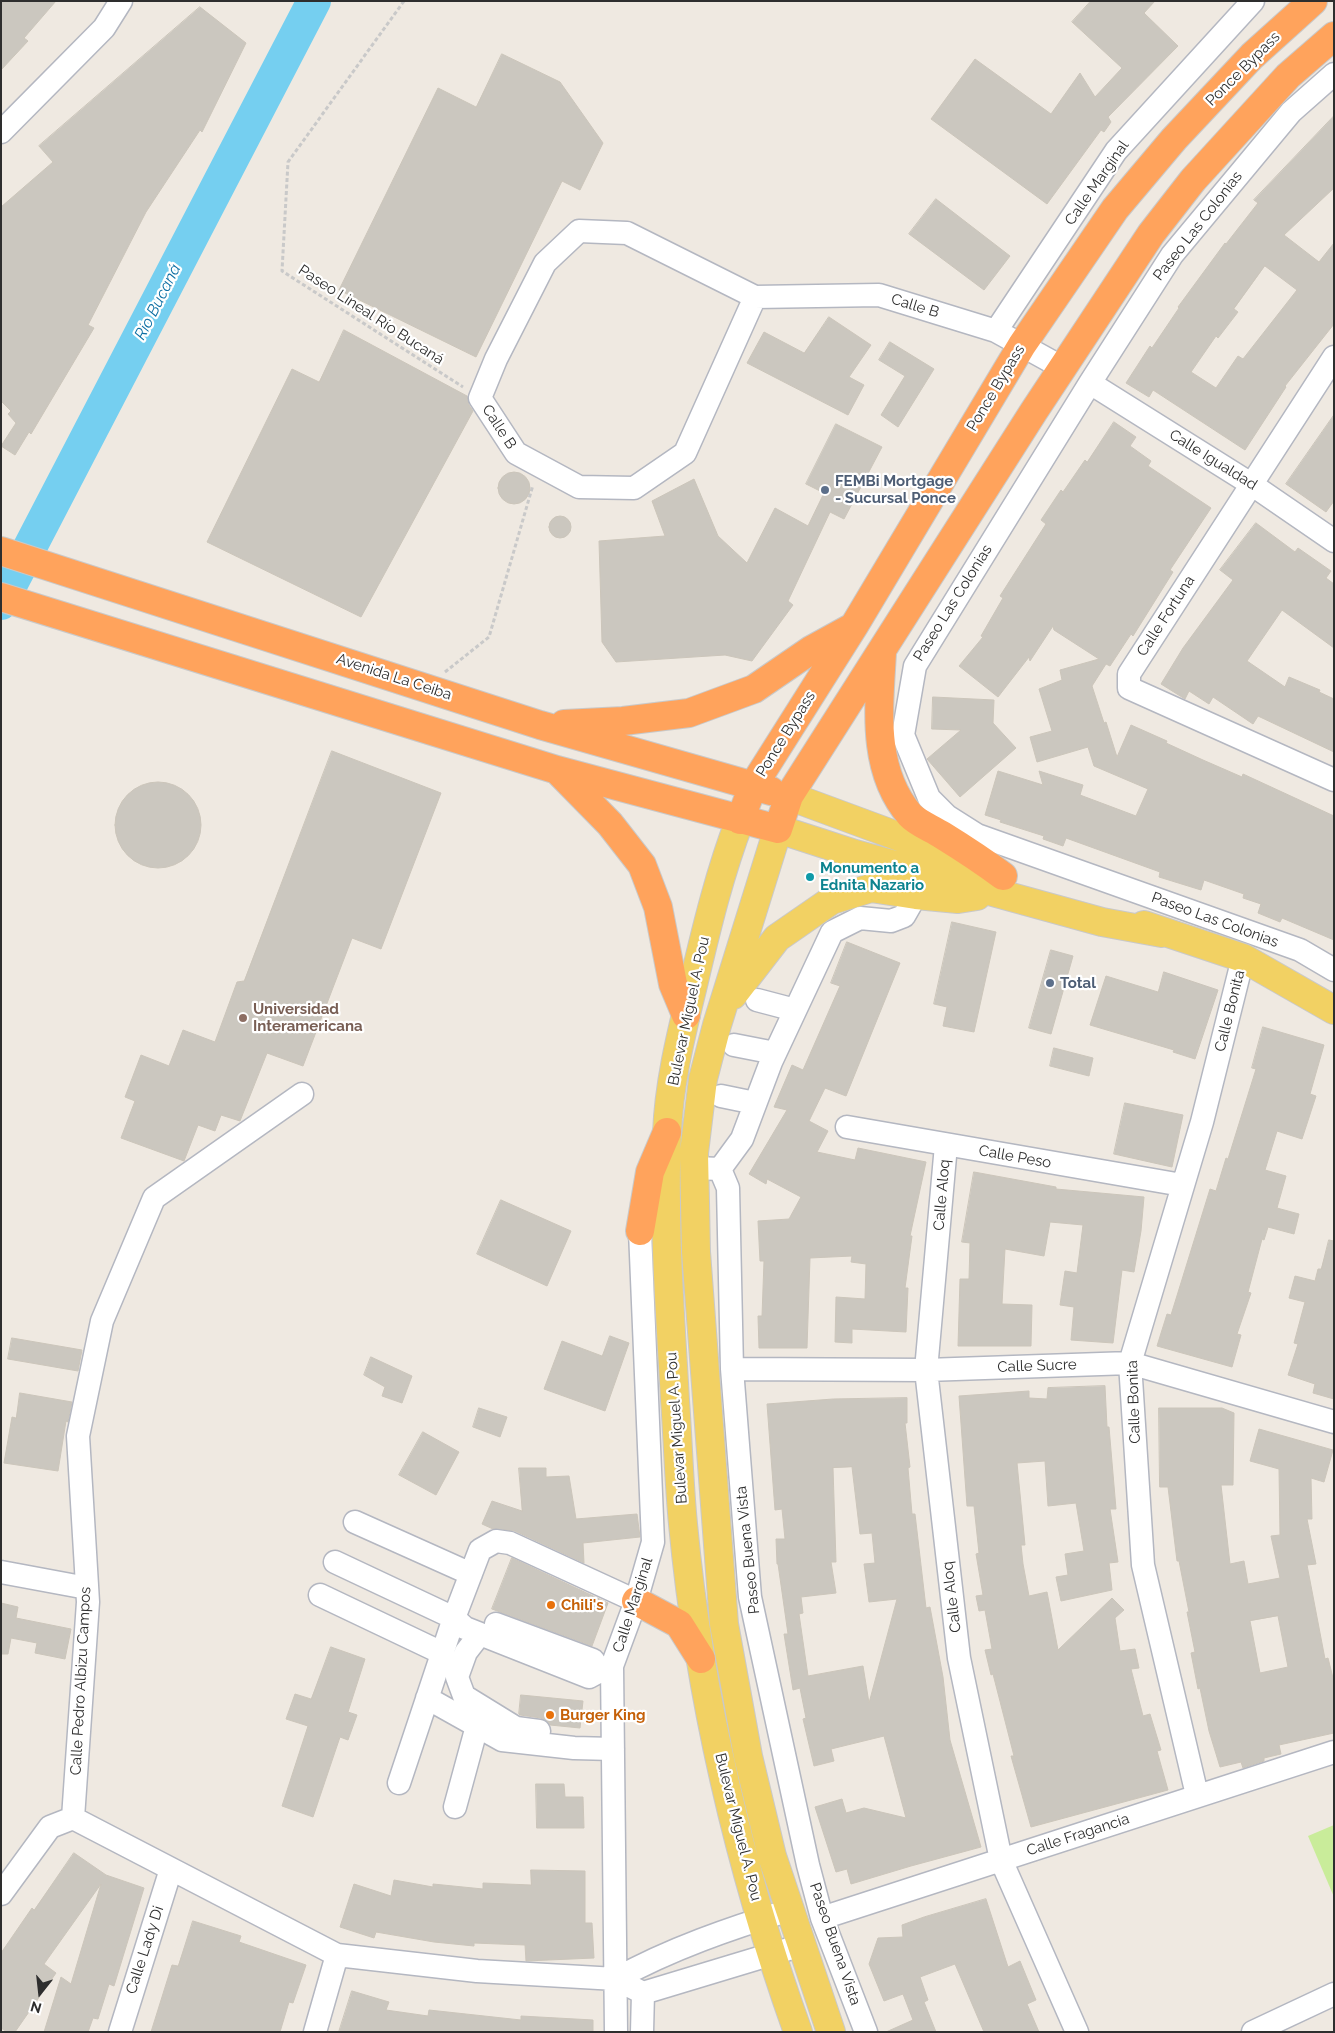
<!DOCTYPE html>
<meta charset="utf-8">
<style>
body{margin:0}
#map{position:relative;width:1335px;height:2033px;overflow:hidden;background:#efe9e1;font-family:Raleway,sans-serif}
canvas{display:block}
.frame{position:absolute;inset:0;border:2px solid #2e2e2e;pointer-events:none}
.north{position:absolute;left:15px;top:1968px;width:50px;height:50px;-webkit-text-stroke:4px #fff;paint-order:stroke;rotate:196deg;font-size:14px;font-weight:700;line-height:20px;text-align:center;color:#2e2e2e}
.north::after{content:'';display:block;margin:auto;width:18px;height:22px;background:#2e2e2e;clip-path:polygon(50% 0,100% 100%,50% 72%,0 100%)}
</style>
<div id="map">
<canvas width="1335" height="2033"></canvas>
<div class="frame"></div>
<div class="north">N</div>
</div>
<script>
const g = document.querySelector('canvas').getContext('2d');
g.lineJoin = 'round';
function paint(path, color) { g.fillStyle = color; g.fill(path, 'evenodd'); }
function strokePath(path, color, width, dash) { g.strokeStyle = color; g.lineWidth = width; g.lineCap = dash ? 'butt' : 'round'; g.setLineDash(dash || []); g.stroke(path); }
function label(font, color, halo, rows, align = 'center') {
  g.font = font + ' Raleway,sans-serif'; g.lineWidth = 4.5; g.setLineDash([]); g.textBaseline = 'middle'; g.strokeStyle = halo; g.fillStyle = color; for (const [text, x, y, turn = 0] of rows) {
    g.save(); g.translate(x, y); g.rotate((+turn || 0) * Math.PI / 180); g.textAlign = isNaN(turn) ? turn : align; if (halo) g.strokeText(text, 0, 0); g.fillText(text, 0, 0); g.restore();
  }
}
const pitch = new Path2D(`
 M1334,1825V1897L1308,1836Z`);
const river = new Path2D(`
 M1,603L314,1`);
const building = new Path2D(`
 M1,1H56L24,38L28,41L1,70Z
 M1091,1H1155L1144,13L1178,46L1108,117L1111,122L1104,132L1101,130L1047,204L931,119L975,59L1051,114L1080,73L1095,97L1122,68L1072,22Z
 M200,7L246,43L202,132L200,130L146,212L88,325L94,328L31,434L29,432L15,455L1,446L16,423L8,414L11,411L1,401V207L53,162L39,146Z
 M502,54L560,82L603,143L580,190L562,181L476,357L339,290L438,88L476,107Z
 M1334,116V188L1284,235L1319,262L1334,243V324L1285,386L1286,387L1245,450L1153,390L1149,397L1126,383L1150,346L1152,348L1179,308L1178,307L1225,243L1226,244L1258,203L1254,200ZM1265,266L1297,290L1243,359L1238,356L1216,388L1191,372L1216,336L1218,338L1238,312L1234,309Z
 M936,199L1010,256L984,290L909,234Z
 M829,317L871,345L849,377L864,385L848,415L747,363L764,332L804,353Z
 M344,330L467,396L469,405L473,411L361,617L207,542L292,369L319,382Z
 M890,342L934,369L898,427L881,415L905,376L879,360Z
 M1334,415V501L1326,512L1286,484Z
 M1114,422L1136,437L1130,446L1151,461L1148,466L1211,508L1170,570L1173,572L1133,636L1131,634L1110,666L1106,664L1092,686L1104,723L1106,722L1117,757L1131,725L1167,741L1166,743L1203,760L1242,777L1243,774L1334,816V940L1282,918L1280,922L1258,913L1261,904L1243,898L1244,894L1204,880L1201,890L1159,877L1160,872L1066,838L1063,846L1043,839L1044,836L1000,822L1001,820L985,815L998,771L1043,785L1039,771L1083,785L1080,795L1136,816L1148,789L1094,766L1088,747L1037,762L1030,737L1052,731L1039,689L1062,680L1060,670L1099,659L1054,630L1053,626L1030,661L1029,657L998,697L959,666L983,637L981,636L1003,598L1000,596L1046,524L1041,520L1061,490L1063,492L1085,460L1087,462Z
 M836,424L882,447L844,519L830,512L788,601L793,605L752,661L725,655L616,662L602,642L599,541L665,536L652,501L694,479L718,536L747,563L775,508L808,526L824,493L806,484Z
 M498 488a16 16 0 1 1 32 0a16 16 0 1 1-32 0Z
 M549 527a11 11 0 1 1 22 0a11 11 0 1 1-22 0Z
 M1256,523L1295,552L1298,548L1331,571L1326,578L1334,584V648L1282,610L1247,661L1285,687L1289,677L1320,690L1319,692L1334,699V752L1258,716L1253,724L1213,697L1209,704L1189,691L1185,699L1161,684L1183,648L1233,580L1220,570Z
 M933,697L994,700L993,723L1016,748L960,797L927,759L961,730L932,729Z
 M332,751L441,793L381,949L352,938L303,1066L267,1053L240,1121L221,1115L215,1131L198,1125L184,1161L121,1138L135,1101L125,1097L141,1055L169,1066L183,1030L215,1042L237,982L244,981Z
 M115 825a43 43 0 1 1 86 0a43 43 0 1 1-86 0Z
 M952,922L996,932L974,1032L943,1026L947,1007L934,1004Z
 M847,942L900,963L846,1096L825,1088L809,1121L828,1131L817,1152L855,1160L858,1148L926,1162L910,1236H912L905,1288H908L906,1332L852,1329V1343L835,1342L836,1297L865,1299L866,1264L851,1262L852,1256L810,1258L807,1348H759L758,1316H762L764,1261H760L758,1221L789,1219L801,1197L767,1179L766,1184L749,1174L787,1110L774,1107L792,1065L803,1070L840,986L831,983Z
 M1051,950L1073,956L1051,1034L1029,1028Z
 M1164,972L1218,990L1195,1059L1173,1052L1174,1050L1090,1025L1106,976L1158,992Z
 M1263,1027L1324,1045L1310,1094L1316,1096L1302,1139L1277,1131L1265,1170L1286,1176L1277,1208L1299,1214L1294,1234L1268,1227L1264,1240L1262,1239L1248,1292L1251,1293L1237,1334L1241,1335L1232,1367L1157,1346L1167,1314L1171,1315L1210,1189L1216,1191L1226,1158L1228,1159L1256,1069L1252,1068Z
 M1054,1048L1093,1058L1089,1076L1050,1066Z
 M1125,1103L1183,1115L1172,1167L1114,1154Z
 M974,1172L1056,1187V1189L1144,1197L1141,1231L1134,1272L1122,1270L1113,1343L1071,1340L1074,1307L1060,1305L1065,1271L1077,1273L1083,1225L1050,1222L1044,1256L1005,1249L1002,1304L1032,1305L1031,1346H958L960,1279H969L970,1243L962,1242Z
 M501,1200L571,1231L547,1286L477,1254Z
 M1329,1240L1334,1241V1399L1313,1393L1315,1384L1288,1375L1298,1344L1294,1343L1305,1302L1289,1298L1295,1276L1315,1281L1318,1269H1321Z
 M610,1336L629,1343L605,1411L544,1389L562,1341L602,1356Z
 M12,1338L82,1350L78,1371L8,1359Z
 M371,1357L412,1376L402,1403L382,1396L385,1387L364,1375Z
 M1105,1386L1107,1427H1109L1116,1509H1110L1118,1562L1109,1563L1112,1590L1061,1601L1056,1577L1068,1575L1065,1554L1084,1551L1076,1503L1048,1506L1045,1461L1017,1463L1025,1545H1021L1023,1564L1029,1596L1047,1592L1058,1650L1112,1598L1124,1610L1115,1618L1120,1651L1135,1649L1139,1668L1131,1669L1143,1716L1150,1714L1161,1750L1157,1751L1168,1790L1031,1827L1011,1756H1014L993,1674L991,1675L985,1650L992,1649L985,1610L979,1611L976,1596L983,1595L976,1554L979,1553L974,1506H967L959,1396L1029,1391V1398L1047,1399L1048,1388Z
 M20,1393L72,1402L68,1422L66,1421L58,1471L4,1463L12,1417L16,1418Z
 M907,1398V1423H905L910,1467L908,1468L912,1514H915L926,1608L930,1607L943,1677L950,1740L981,1847L911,1866L851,1884L847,1869L836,1872L815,1807L842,1799L846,1813L864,1808L906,1818L884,1736L831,1749L834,1761L814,1766L803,1719L806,1718L800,1688L793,1690L784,1634H788L778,1564H777L776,1539H785L782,1509L775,1510L767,1404L833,1399ZM852,1467L860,1534L872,1533L875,1563L864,1564L869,1602L897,1599L869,1703L863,1666L808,1676L799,1614L803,1613L801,1597L836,1593L831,1562H836L833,1468Z
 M479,1408L507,1417L500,1437L473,1427Z
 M1159,1408H1222L1234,1413L1233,1485H1221L1230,1564L1244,1561L1248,1584L1280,1578L1271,1536L1280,1535L1279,1469L1250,1461L1259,1429L1333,1450L1324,1482L1311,1478L1312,1519H1307L1316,1564L1307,1565L1325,1659L1328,1658L1334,1682V1733L1279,1745L1281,1754L1264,1758V1761L1243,1768L1241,1762L1220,1767L1209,1731L1200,1688L1198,1689L1191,1653L1195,1652L1187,1612H1189L1179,1561H1177L1168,1487H1160ZM1278,1616L1288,1667L1260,1673L1250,1621Z
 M423,1432L459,1452L436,1495L399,1475Z
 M519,1468H546V1477L569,1476L576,1519L637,1514L640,1537L583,1543L584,1563L515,1531L493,1529L482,1524L492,1501L522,1511Z
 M512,1558L608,1603L592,1646L492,1609Z
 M1,1603L18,1607L16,1618L71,1629L65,1659L35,1653L37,1643L11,1638L8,1654H1Z
 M331,1647L365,1659L348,1712L357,1715L348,1740L340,1737L313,1817L282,1806L308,1726L286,1719L295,1694L311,1699Z
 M521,1695L583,1701L580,1728L550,1725L541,1718L520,1715L519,1714Z
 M536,1784H564L565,1797H583L584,1828H537Z
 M74,1853L106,1875L144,1888L114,1986L109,1984L98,2019L93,2018L88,2032H44L61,1977L71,1984L101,1884L44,1964L56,1973L15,2032H7L1,2028V1953L32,1908L34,1910Z
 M531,1870L585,1871V1923H592L594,1958L526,1961L525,1945L474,1943V1946L434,1942L376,1932L374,1938L340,1927L354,1884L391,1896L394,1880L433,1887V1884L483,1889V1883L531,1885Z
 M986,1899L1008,1967L1020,1961L1036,2000L1027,2004L1039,2032H984L955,1964L920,1977L928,2000L924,2002L936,2032H886L913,2020L903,1994L884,2001L869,1964L878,1938L903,1937L902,1925L924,1917Z
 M193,1921L241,1936L239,1942L306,1965L293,2003L289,2002L280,2032H151L172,1965L178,1966Z
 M352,1991L389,2002L386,2010L428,2016L429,2010L521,2020V2016L593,2020V2032H339Z`);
const path = new Path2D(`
 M404,1L288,162L282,271L463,387
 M445,672L489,637L533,485`);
const minor = new Path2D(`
 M1334,74L1291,112L1172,255L1090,383L915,666L903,735L929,798L947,816L977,835L1300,950L1334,970
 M1,132L104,28L121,1
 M579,231L627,233L755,297L685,453L634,488L579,487L516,453L480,398L496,359L545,263Z
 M755,297L879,295L996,331L1063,368
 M996,331L1116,151L1253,1
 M1334,357L1129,674V688L1334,780
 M1090,383L1251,484L1334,541
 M757,1000L795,1010
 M734,1045L775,1053
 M721,1096L755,1103
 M847,1127L1182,1185
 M946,1145L926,1370L959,1658L1001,1860L1077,2032
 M695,1168L720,1169L728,1188L732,1369L750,1597L808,1865L822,1918L866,2032
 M720,1169L742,1139L771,1062L832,932L860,918L891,921L904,916L916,895
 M732,1369L926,1370L1130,1363L1334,1422
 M355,1522L471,1574
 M335,1562L454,1618L465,1628L589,1677L600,1671L612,1672
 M1,1572L87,1588
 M320,1595L442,1653
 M496,1624L593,1660L600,1671
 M480,1634L466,1652L457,1677L464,1696L516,1728L539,1731
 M427,1698L502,1740L574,1748L613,1749
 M399,1783L454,1618L480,1550L496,1541L510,1543L636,1601
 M1197,1795L1143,1565L1130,1363L1202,1122L1243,958
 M455,1807L477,1726
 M73,1818L88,1602L78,1436L102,1321L154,1198L302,1094
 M73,1818L337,1955L477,1971L616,1979L643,1993L802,1945
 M1,1894L50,1827L73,1818
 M822,1918L1334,1752
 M616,1979C670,1949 731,1928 790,1910
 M120,2032L171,1869
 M315,2032L337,1955
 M616,2032L612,1666L636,1601L653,1542L640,1231
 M642,2032L643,1993
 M1253,2032L1334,1994`);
const major = new Path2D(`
 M789,796L981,867
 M740,820C720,872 707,926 694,981C682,1031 669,1081 667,1133C663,1222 670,1312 675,1400C678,1441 679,1483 683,1524C699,1695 740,1871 798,2032
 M1144,925L1243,958L1334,1010
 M733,995L777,938L832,900L871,888L916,895L958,899L977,896
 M831,2032L772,1856L748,1756L724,1624L696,1252L694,1153L703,1079L717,1025L778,829L855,854L1102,922L1162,933`);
const highway = new Path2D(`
 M1,551L540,725L771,791
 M1,597L557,770L778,829L789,796L1034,411L1151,234L1193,180L1288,76L1334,36
 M882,653C879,707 871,770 910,815C917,823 933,829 942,835C963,848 983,861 1003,876
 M564,724L623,721L689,713L754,689L811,650L851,628
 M558,771L610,824L642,865L658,907L673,984L686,1015
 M740,820L753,786L854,626L1022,345L1115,209L1174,139L1252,56L1313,1
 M640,1231L650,1172L667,1132
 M636,1601L679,1624L701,1659`);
const markers = [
 [825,490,5,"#5c6f8a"],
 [810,877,5,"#0f9aa8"],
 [1050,983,5,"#5c6f8a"],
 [243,1018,5,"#8d6e63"],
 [551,1605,5,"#e8710a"],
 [550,1715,5,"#e8710a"]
];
const streetNames = [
 ["Ponce Bypass",1243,69,-45],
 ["Calle Marginal",1097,183,-55],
 ["Paseo Las Colonias",1198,226,-52],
 ["Calle B",915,306,17],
 ["Paseo Lineal Río Bucaná",371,315,33],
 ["Ponce Bypass",996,388,-59],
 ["Calle B",499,427,57],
 ["Calle Igualdad",1213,460,32],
 ["Paseo Las Colonias",953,603,-58],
 ["Calle Fortuna",1166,616,-57],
 ["Avenida La Ceiba",394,677,18],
 ["Ponce Bypass",786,734,-58],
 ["Paseo Las Colonias",1215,920,20],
 ["Bulevar Miguel A. Pou",689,1011,-78],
 ["Calle Bonita",1230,1011,-76],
 ["Calle Peso",1015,1157,10],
 ["Calle Aloq",942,1195,-85],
 ["Calle Sucre",1037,1366,-2],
 ["Calle Bonita",1134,1402,-92],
 ["Bulevar Miguel A. Pou",677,1428,-94],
 ["Paseo Buena Vista",748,1550,-96],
 ["Calle Aloq",952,1597,-97],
 ["Calle Marginal",633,1605,-72],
 ["Calle Pedro Albizu Campos",81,1681,-87],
 ["Bulevar Miguel A. Pou",738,1827,76],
 ["Calle Fragancia",1078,1835,-18],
 ["Paseo Buena Vista",835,1944,71],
 ["Calle Lady Di",145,1950,-72]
];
const serviceNames = [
 ["FEMBi Mortgage",835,481],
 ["- Sucursal Ponce",835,498],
 ["Total",1060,983]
];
const cultureNames = [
 ["Monumento a",820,868],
 ["Ednita Nazario",820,885]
];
const educationNames = [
 ["Universidad",253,1009],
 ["Interamericana",253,1026]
];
const foodNames = [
 ["Chili's",561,1605],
 ["Burger King",560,1715]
];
const waterNames = [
 ["Río Bucaná",158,302,-63]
];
paint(pitch, '#c9ec9a');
strokePath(river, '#75cff0', 34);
paint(building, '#cbc7bf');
strokePath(building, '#cbc5ba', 1);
strokePath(minor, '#b4b7c1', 25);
strokePath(major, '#c9c9c9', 30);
strokePath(highway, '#c9c9c9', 30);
strokePath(path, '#c9c9c9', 3, [4, 2.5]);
strokePath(minor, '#fff', 22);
strokePath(major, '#f2d163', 28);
strokePath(highway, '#ffa35c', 28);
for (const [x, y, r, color] of markers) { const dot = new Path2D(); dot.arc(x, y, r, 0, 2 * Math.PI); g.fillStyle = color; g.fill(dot); strokePath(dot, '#fff', 2); }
label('15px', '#2e2e2e', '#fff', streetNames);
label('bold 15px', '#4e5e75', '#fff', serviceNames, 'left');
label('bold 15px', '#0d838f', '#fff', cultureNames, 'left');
label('bold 15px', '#785e54', '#fff', educationNames, 'left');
label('bold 15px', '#c56008', '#fff', foodNames, 'left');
label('italic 16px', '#0d6fa3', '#fff', waterNames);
</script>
